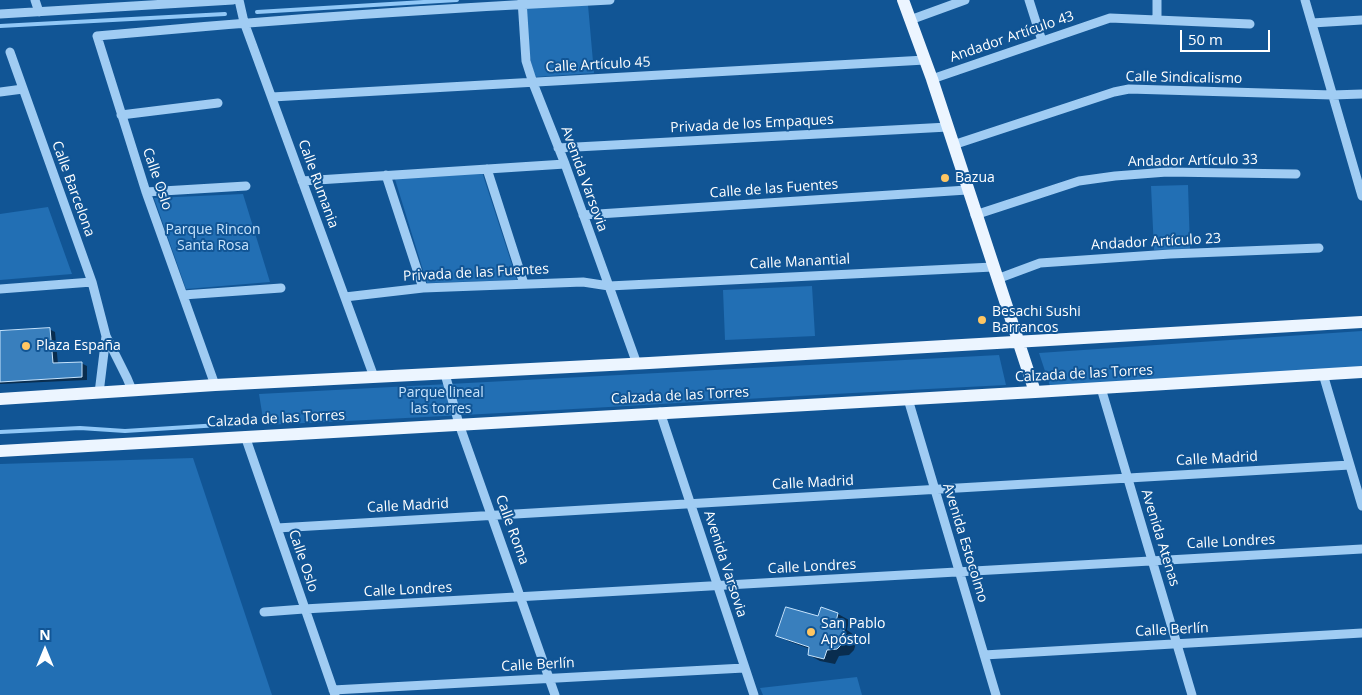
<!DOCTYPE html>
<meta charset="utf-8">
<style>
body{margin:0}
#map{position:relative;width:1362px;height:695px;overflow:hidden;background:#115595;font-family:"Open Sans",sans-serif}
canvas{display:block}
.north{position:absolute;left:20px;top:625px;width:50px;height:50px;-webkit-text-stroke:4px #115595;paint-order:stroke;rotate:0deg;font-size:14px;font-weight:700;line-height:20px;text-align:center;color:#fff}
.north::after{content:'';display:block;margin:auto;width:18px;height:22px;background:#fff;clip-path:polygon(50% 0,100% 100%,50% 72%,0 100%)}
.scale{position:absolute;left:1180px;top:30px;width:90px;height:22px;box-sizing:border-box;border:2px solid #fff;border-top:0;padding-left:6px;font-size:15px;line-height:18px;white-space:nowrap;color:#fff;-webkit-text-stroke:4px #115595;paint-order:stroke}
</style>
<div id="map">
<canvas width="1362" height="695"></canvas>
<div class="north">N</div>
<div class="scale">50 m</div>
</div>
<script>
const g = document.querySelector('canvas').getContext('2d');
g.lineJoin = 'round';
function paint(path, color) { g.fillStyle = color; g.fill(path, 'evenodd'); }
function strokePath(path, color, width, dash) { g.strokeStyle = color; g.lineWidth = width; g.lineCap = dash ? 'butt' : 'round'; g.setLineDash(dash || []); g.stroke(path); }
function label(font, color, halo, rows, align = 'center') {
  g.font = font + ' "Open Sans",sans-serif'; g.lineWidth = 4; g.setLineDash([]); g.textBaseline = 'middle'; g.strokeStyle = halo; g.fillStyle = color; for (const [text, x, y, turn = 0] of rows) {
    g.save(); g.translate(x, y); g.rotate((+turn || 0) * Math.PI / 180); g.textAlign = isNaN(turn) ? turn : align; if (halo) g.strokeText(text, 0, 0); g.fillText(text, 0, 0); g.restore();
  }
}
const green = new Path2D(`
 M588,5L594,73L535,77L529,54L526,8Z
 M482,172L517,280L427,283L394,176Z
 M1188,185L1190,249L1154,250L1151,186Z
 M243,194L270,282L186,289L154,198Z
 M48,207L72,274L0,280V214Z
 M812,286L815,336L725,340L723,290Z
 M1362,331V367L1050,386L1039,353Z
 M999,355L1006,385C759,397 512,414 264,425L259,394Z
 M193,458L272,695H0V464Z
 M857,677L862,695H763L760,688Z`);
const shadow = new Path2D(`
 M49,329L55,332L58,364L81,363L87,366V380L0,384V332Z
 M838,614L849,620L847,630L854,635L856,643L854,650L849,655L839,656L835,664L820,661L809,655L810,649L788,641L777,635L819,618Z`);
const stream = new Path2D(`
 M257,12L457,0
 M0,26L225,14
 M0,432L80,428L125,431L251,423`);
const building = new Path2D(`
 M50,328L53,363L82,362V377L0,382V331Z
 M786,607L818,616L821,607L838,613L836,622L843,628L846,636L843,643L837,649L827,650L824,659L808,655L809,647L776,636Z`);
const minor = new Path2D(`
 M35,0L39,12
 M239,0L244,22L374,377
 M522,0L526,61L533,83L565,164L637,364
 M1029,0L1042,41
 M1305,0L1362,196
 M0,14L233,0
 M1157,19V0
 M910,20L965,0
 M1312,23L1362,20
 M10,52L92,282L106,336L127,378L132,390
 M932,79L1110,18L1250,24
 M0,92L23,89
 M272,97L925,60
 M121,115L218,103
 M953,145L1114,92L1129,89L1332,95L1362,94
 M558,148L948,127
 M487,169L524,284
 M386,175L423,288
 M302,181L565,164
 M146,192L246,186
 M583,215L967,190
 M975,215L1079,181L1115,176L1167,172L1296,174
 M997,279L1040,263L1170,254L1319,248
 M0,289L92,282
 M183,295L281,288
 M345,297L423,288L583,282L609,286L993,267
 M445,374L459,424L555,695
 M1323,374L1362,506
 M215,385L146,192L97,36C268,20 439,8 610,0
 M1101,388L1192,695
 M99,393L106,336
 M908,399L996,695
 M660,412L754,695
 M245,436L335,695
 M277,528L1350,465
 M264,612L304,609L1362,549
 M984,655L1362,633
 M333,690L744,668`);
const major = new Path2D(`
 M903,0L932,79L1035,392
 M0,399L215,385L649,363L1362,322
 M0,451L1035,392L1362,372`);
const markers = [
 [945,178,5,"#ffc662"],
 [982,320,5,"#ffc662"],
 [26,346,5,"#ffc662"],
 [811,632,5,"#ffc662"]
];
const streetNames = [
 ["Andador Artículo 43",1012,37,-19],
 ["Calle Artículo 45",598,65,-3],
 ["Calle Sindicalismo",1184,78,1],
 ["Privada de los Empaques",752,124,-3],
 ["Andador Artículo 33",1193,161,-1],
 ["Calle Oslo",157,179,71],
 ["Avenida Varsovia",584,179,70],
 ["Calle Rumania",318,184,70],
 ["Calle Barcelona",73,189,70],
 ["Calle de las Fuentes",774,189,-4],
 ["Andador Artículo 23",1156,242,-3],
 ["Calle Manantial",800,262,-3],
 ["Privada de las Fuentes",476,273,-3],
 ["Calzada de las Torres",1084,374,-3],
 ["Calzada de las Torres",680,396,-3],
 ["Calzada de las Torres",276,419,-3],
 ["Calle Madrid",1217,459,-3],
 ["Calle Madrid",813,483,-3],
 ["Calle Madrid",408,506,-3],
 ["Calle Roma",512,530,70],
 ["Avenida Atenas",1160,538,73],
 ["Calle Londres",1231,542,-3],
 ["Avenida Estocolmo",965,543,73],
 ["Calle Oslo",303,561,71],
 ["Avenida Varsovia",725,564,72],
 ["Calle Londres",812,567,-3],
 ["Calle Londres",408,590,-3],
 ["Calle Berlín",1172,630,-3],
 ["Calle Berlín",538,665,-3]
];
const poiNames = [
 ["Bazua",955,178],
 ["Besachi Sushi",992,312],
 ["Barrancos",992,328],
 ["Plaza España",36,346],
 ["San Pablo",821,624],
 ["Apóstol",821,640]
];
const parkNames = [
 ["Parque Rincon",213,230],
 ["Santa Rosa",213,246],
 ["Parque lineal",441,393],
 ["las torres",441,409]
];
paint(green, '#226fb4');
paint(shadow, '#0007');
strokePath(stream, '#91c8f7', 4);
paint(building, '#397fbd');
strokePath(building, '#c7e4fd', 1);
strokePath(minor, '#a0ccf3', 9);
strokePath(major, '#ecf5ff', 12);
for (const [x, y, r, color] of markers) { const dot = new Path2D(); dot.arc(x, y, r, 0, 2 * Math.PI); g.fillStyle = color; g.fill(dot); strokePath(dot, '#115595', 2); }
label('14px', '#fff', '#115595', streetNames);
label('14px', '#fff', '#115595', poiNames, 'left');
label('14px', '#c7e4fd', '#115595', parkNames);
</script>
